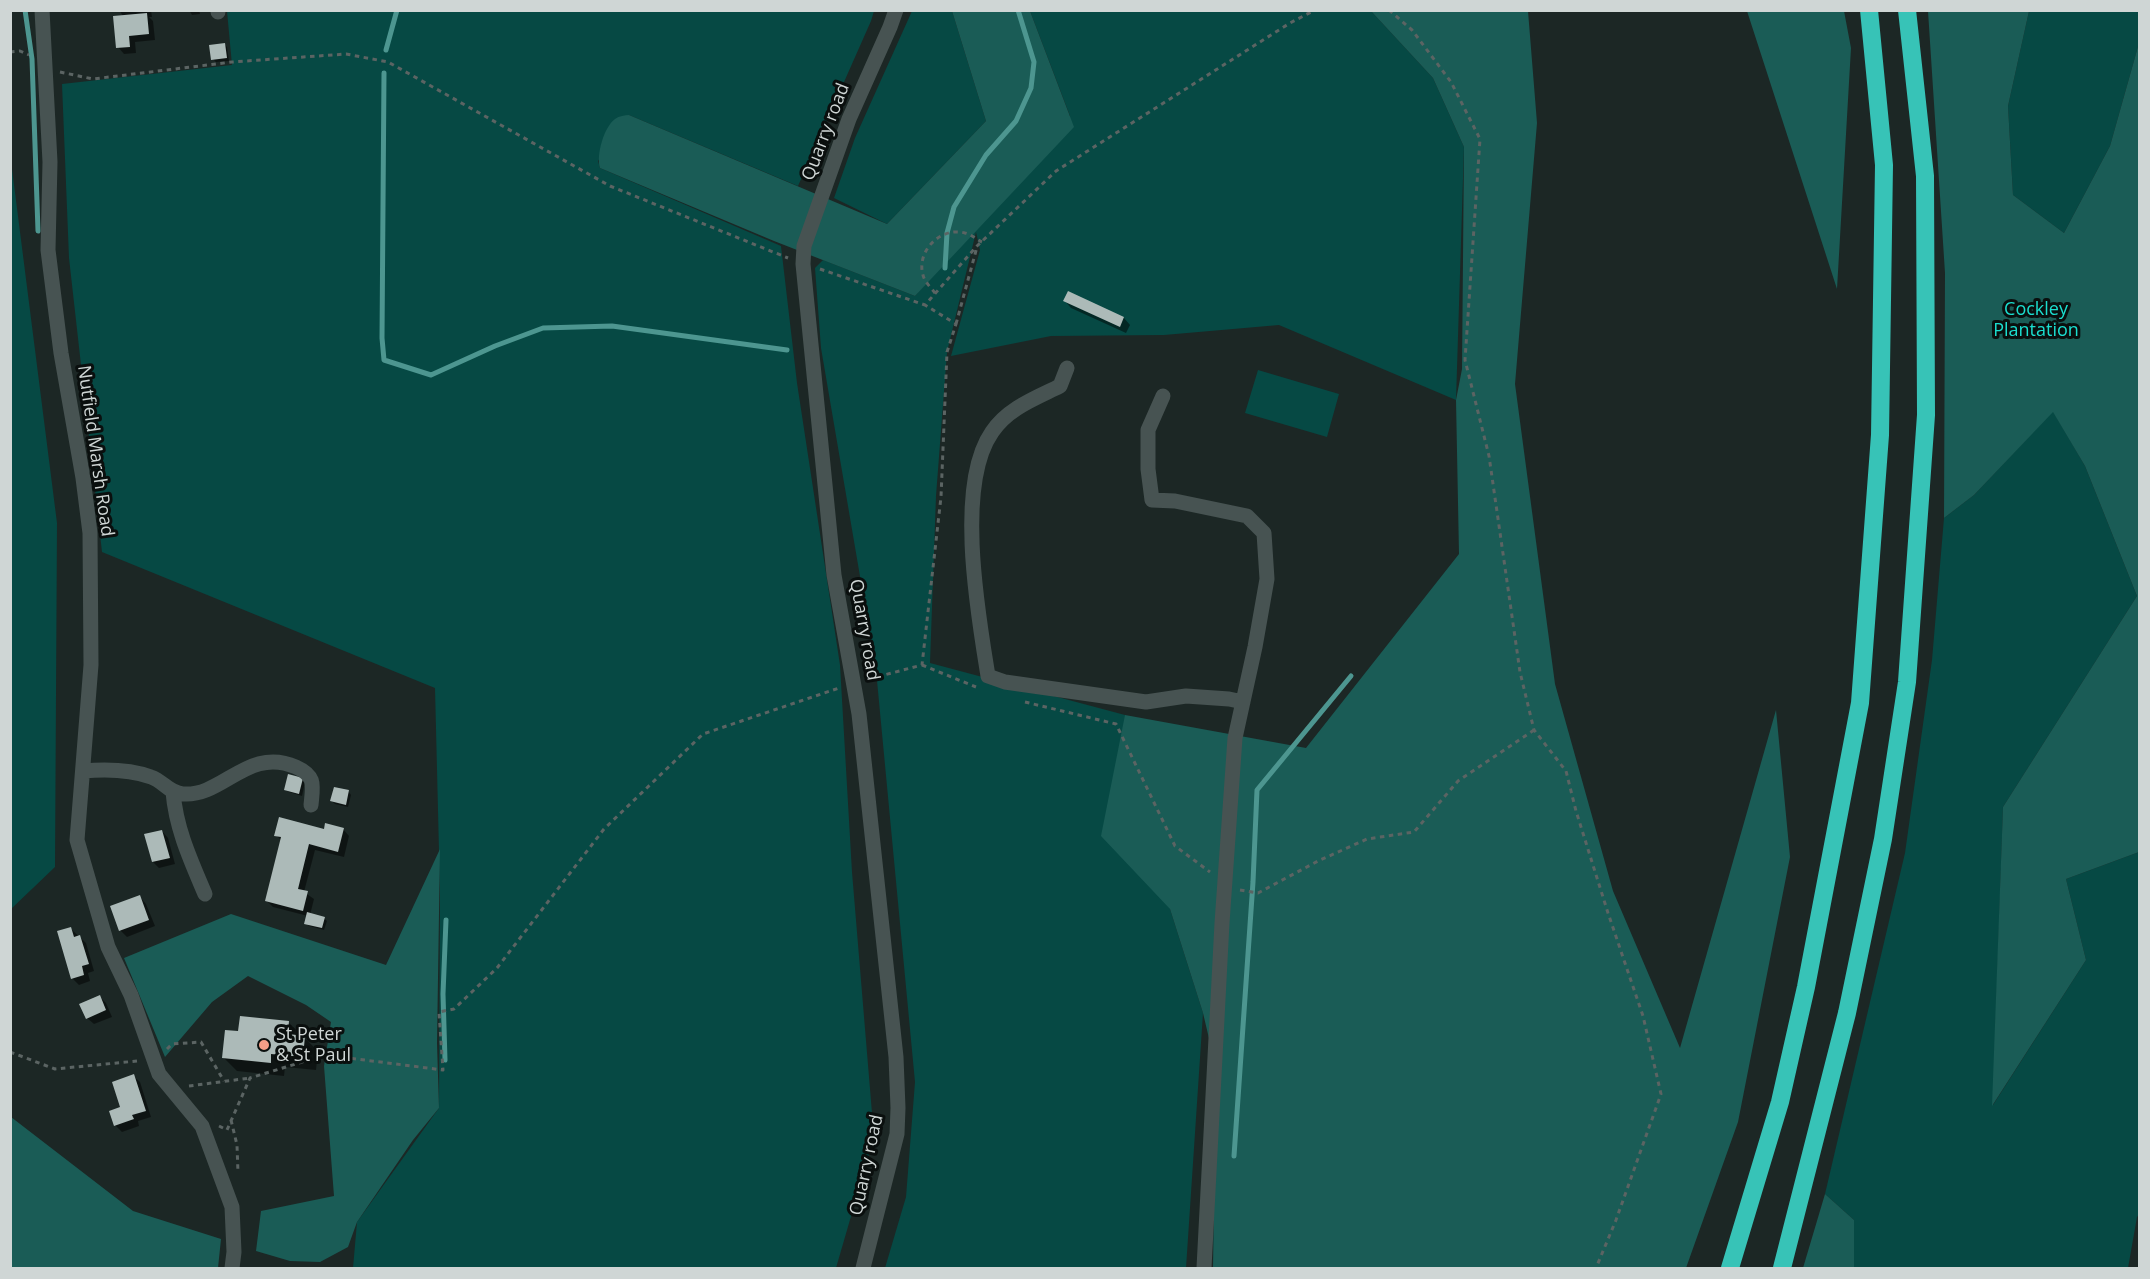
<!DOCTYPE html>
<style>
body{margin:0}
#map{position:relative;width:2150px;height:1279px;overflow:hidden;background:#1c2725;font-family:"Open Sans",sans-serif}
canvas{display:block}
.frame{position:absolute;inset:0;border:12px solid #cfd6d5;pointer-events:none}
</style>
<div id="map">
<canvas width="2150" height="1279"></canvas>
<div class="frame"></div>
</div>
<script>
const g = document.querySelector('canvas').getContext('2d');
g.lineJoin = 'round';
function paint(path, color) { g.fillStyle = color; g.fill(path, 'evenodd'); }
function strokePath(path, color, width, dash) { g.strokeStyle = color; g.lineWidth = width; g.lineCap = dash ? 'butt' : 'round'; g.setLineDash(dash || []); g.stroke(path); }
function label(font, color, halo, rows, align = 'center') {
  g.font = font + ' "Open Sans",sans-serif'; g.lineWidth = 6; g.setLineDash([]); g.textBaseline = 'middle'; g.strokeStyle = halo; g.fillStyle = color; for (const [text, x, y, turn = 0] of rows) {
    g.save(); g.translate(x, y); g.rotate((+turn || 0) * Math.PI / 180); g.textAlign = isNaN(turn) ? turn : align; if (halo) g.strokeText(text, 0, 0); g.fillText(text, 0, 0); g.restore();
  }
}
const green = new Path2D(`
 M227,11H874L871,21L798,186L629,115L598,161L600,168L781,246L797,383L840,665L852,872L874,1137L836,1268H353L357,1222L439,1108L440,892L435,688L102,552L69,258L62,84L232,65Z
 M912,11H952L986,121L887,224L834,198L855,138Z
 M1030,11H1371L1433,78L1464,147L1456,400L1279,325L1164,335L1051,336L951,356L980,250L976,232L947,352L936,496L930,663L1125,715L1170,909L1203,1013L1186,1268H885L906,1197L915,1082L876,670L821,348L815,268L823,260L915,296L1070,116Z
 M2029,11H2139V43L2110,146L2064,233L2013,195L2008,106Z
 M11,161L57,523L55,867L11,909Z
 M1258,370L1339,394L1327,437L1245,413Z
 M2053,411L2085,466L2137,596L2003,807L1993,1105L2086,960L2066,879L2139,852L2140,1213L2137,1217L2128,1268H1854V1220L1825,1194L1905,853L1932,660L1944,518L1974,495Z`);
const forest = new Path2D(`
 M952,11H1030L1074,127L915,296L774,241L600,168C596,155 604,127 615,119C619,116 625,115 629,115L887,224L986,121Z
 M1371,11H1528L1537,123L1515,384L1555,684L1613,891L1680,1048L1776,710L1790,857L1738,1122L1686,1268H1213L1216,1068L1203,1013L1170,909L1101,836L1125,715L1306,748L1459,554L1456,400L1462,369L1464,147L1433,78Z
 M1747,11H1844L1851,48L1837,289Z
 M1928,11H2029L2008,106L2013,195L2064,233L2110,146L2139,43V852L2066,879L2086,960L1992,1106L2003,807L2137,596L2085,466L2053,412L1974,495L1944,518L1945,273Z
 M440,849L437,1043L439,1108L413,1140L357,1222L348,1247L320,1262L290,1261L256,1251L261,1211L334,1196L324,1066L331,1022L306,1005L248,976L212,1002L165,1057L124,958L231,914L386,965Z
 M11,1117L133,1211L221,1239L218,1268H11Z
 M1825,1194L1854,1220V1268H1803Z`);
const shadow = new Path2D(`
 M119,10H151L152,17H149L153,21L155,40L135,42L136,53L124,54L118,47L123,16Z
 M189,10H199L200,14L192,15Z
 M224,44L227,47L229,61L216,62L213,59Z
 M1068,293L1124,318L1130,325L1126,333L1071,308L1065,301Z
 M302,779L305,782L302,796L289,792L286,790Z
 M349,792L351,795L348,807L335,804L332,801Z
 M343,829L349,836L344,857L315,850L304,892L314,899L310,915L324,918L327,921L324,930L309,926L306,923L308,916L273,907L267,901L282,841L276,835Z
 M162,831L168,838L175,864L159,868L153,862Z
 M140,897L146,904L155,926L127,937L120,930Z
 M71,929L86,943L94,971L88,973L90,981L79,985L72,978Z
 M99,996L106,1003L112,1017L94,1024L87,1018Z
 M289,1023L318,1051L316,1070L285,1067L284,1076L237,1071L224,1058L240,1033Z
 M133,1076L140,1082L151,1117L138,1121L139,1126L122,1132L115,1125Z`);
const stream = new Path2D(`
 M25,10L32,59L38,231
 M386,50L397,10
 M384,73L382,338L384,360L431,375L495,346L543,328L612,326L787,350
 M945,268L947,233L954,207L986,155L1016,121L1031,88L1034,62L1018,10
 M445,1060L443,994L446,920
 M1234,1156L1253,882L1257,790L1351,676`);
const building = new Path2D(`
 M147,13L149,34L129,36L130,47L116,48L113,16Z
 M225,43L227,58L211,60L209,45Z
 M1068,291L1124,317L1120,327L1063,301Z
 M288,774L303,778L299,794L284,790Z
 M334,787L349,790L346,805L330,801Z
 M279,817L324,829L325,823L344,828L338,852L309,844L298,889L308,891L303,911L265,901L281,837L274,836Z
 M162,830L170,858L152,862L144,834Z
 M140,895L149,920L119,931L110,906Z
 M307,912L325,917L322,928L304,924Z
 M71,927L74,937L80,935L89,964L82,966L84,975L71,979L57,931Z
 M100,995L106,1010L86,1019L79,1004Z
 M240,1016L289,1021L288,1034L305,1036L303,1057L271,1054V1063L222,1058L225,1030L238,1031Z
 M134,1074L146,1111L132,1115L134,1119L114,1126L109,1111L120,1107L112,1082Z`);
const path = new Path2D(`
 M1389,10L1412,30L1451,82L1480,139L1465,360L1489,456L1520,672L1534,730L1566,771L1576,811L1608,913L1643,1016L1661,1094L1616,1220L1596,1268
 M10,52L20,51L29,55
 M60,72L93,79L232,62L346,54L388,62L610,186L788,258
 M820,269L925,305L977,246L1056,171L1290,23L1315,10
 M935,293C932,289 926,283 924,278C914,253 940,226 965,233C971,234 977,240 982,242
 M956,324L977,247
 M922,665L976,687
 M869,679L922,665L941,497L947,352L956,324L925,305
 M1025,702L1116,724L1175,846L1210,872
 M1240,890L1258,893L1318,861L1367,839L1414,832L1458,781L1534,730
 M167,1049L172,1044L201,1042L224,1081
 M10,1052L55,1069L137,1061
 M189,1086L250,1078
 M231,1120L237,1145L238,1173
 M219,1126L227,1130L250,1078L325,1055L443,1070L439,1012L454,1009L497,968L604,829L703,734L839,688`);
const minor = new Path2D(`
 M42,10L50,162L48,250L61,353L83,478L90,533L91,665L77,840L108,947L131,995L159,1074L202,1126L232,1207L234,1252L232,1268
 M218,10V12
 M1067,368L1060,386C1036,398 1008,408 992,432C955,485 978,614 988,676L1005,682L1146,702L1186,696L1229,699L1243,702
 M1163,396L1148,430V469L1152,500L1175,501L1247,516L1264,533L1267,579L1255,647L1235,738L1222,923L1204,1268
 M83,771C106,769 129,769 151,777C163,781 169,793 183,794C223,797 248,746 296,767C316,776 313,785 311,805
 M173,792C176,829 191,861 205,894
 M863,1268L897,1134L898,1108L896,1057L859,714L834,575L803,264L804,246L849,119L890,27L896,10`);
const highway = new Path2D(`
 M1730,1268L1780,1102L1806,987L1860,703L1880,435L1884,165L1869,10
 M1782,1268L1847,1013L1883,839L1907,682L1926,415L1925,176L1907,10`);
const markers = [
 [264,1045,6,"#f49e87"]
];
const streetNames = [
 ["Quarry road",826,132,-69],
 ["Nutfield Marsh Road",95,451,82],
 ["Quarry road",864,630,80],
 ["Quarry road",867,1165,-78]
];
const parkNames = [
 ["Cockley",2036,310],
 ["Plantation",2036,331]
];
const poiNames = [
 ["St Peter",276,1035],
 ["& St Paul",276,1056]
];
paint(green, '#064944');
paint(forest, '#1a5c56');
paint(shadow, '#0007');
strokePath(stream, '#4d9690', 5);
paint(building, '#acbab8');
strokePath(path, '#5b6463', 3, [4.5, 4.5]);
strokePath(minor, '#475352', 15);
strokePath(highway, '#37c3b7', 18);
for (const [x, y, r, color] of markers) { const dot = new Path2D(); dot.arc(x, y, r, 0, 2 * Math.PI); g.fillStyle = color; g.fill(dot); strokePath(dot, '#0a0f0e', 2); }
label('18px', '#cfd6d5', '#0a0f0e', streetNames);
label('18px', '#1bdecf', '#0a0f0e', parkNames);
label('18px', '#cfd6d5', '#0a0f0e', poiNames, 'left');
</script>
